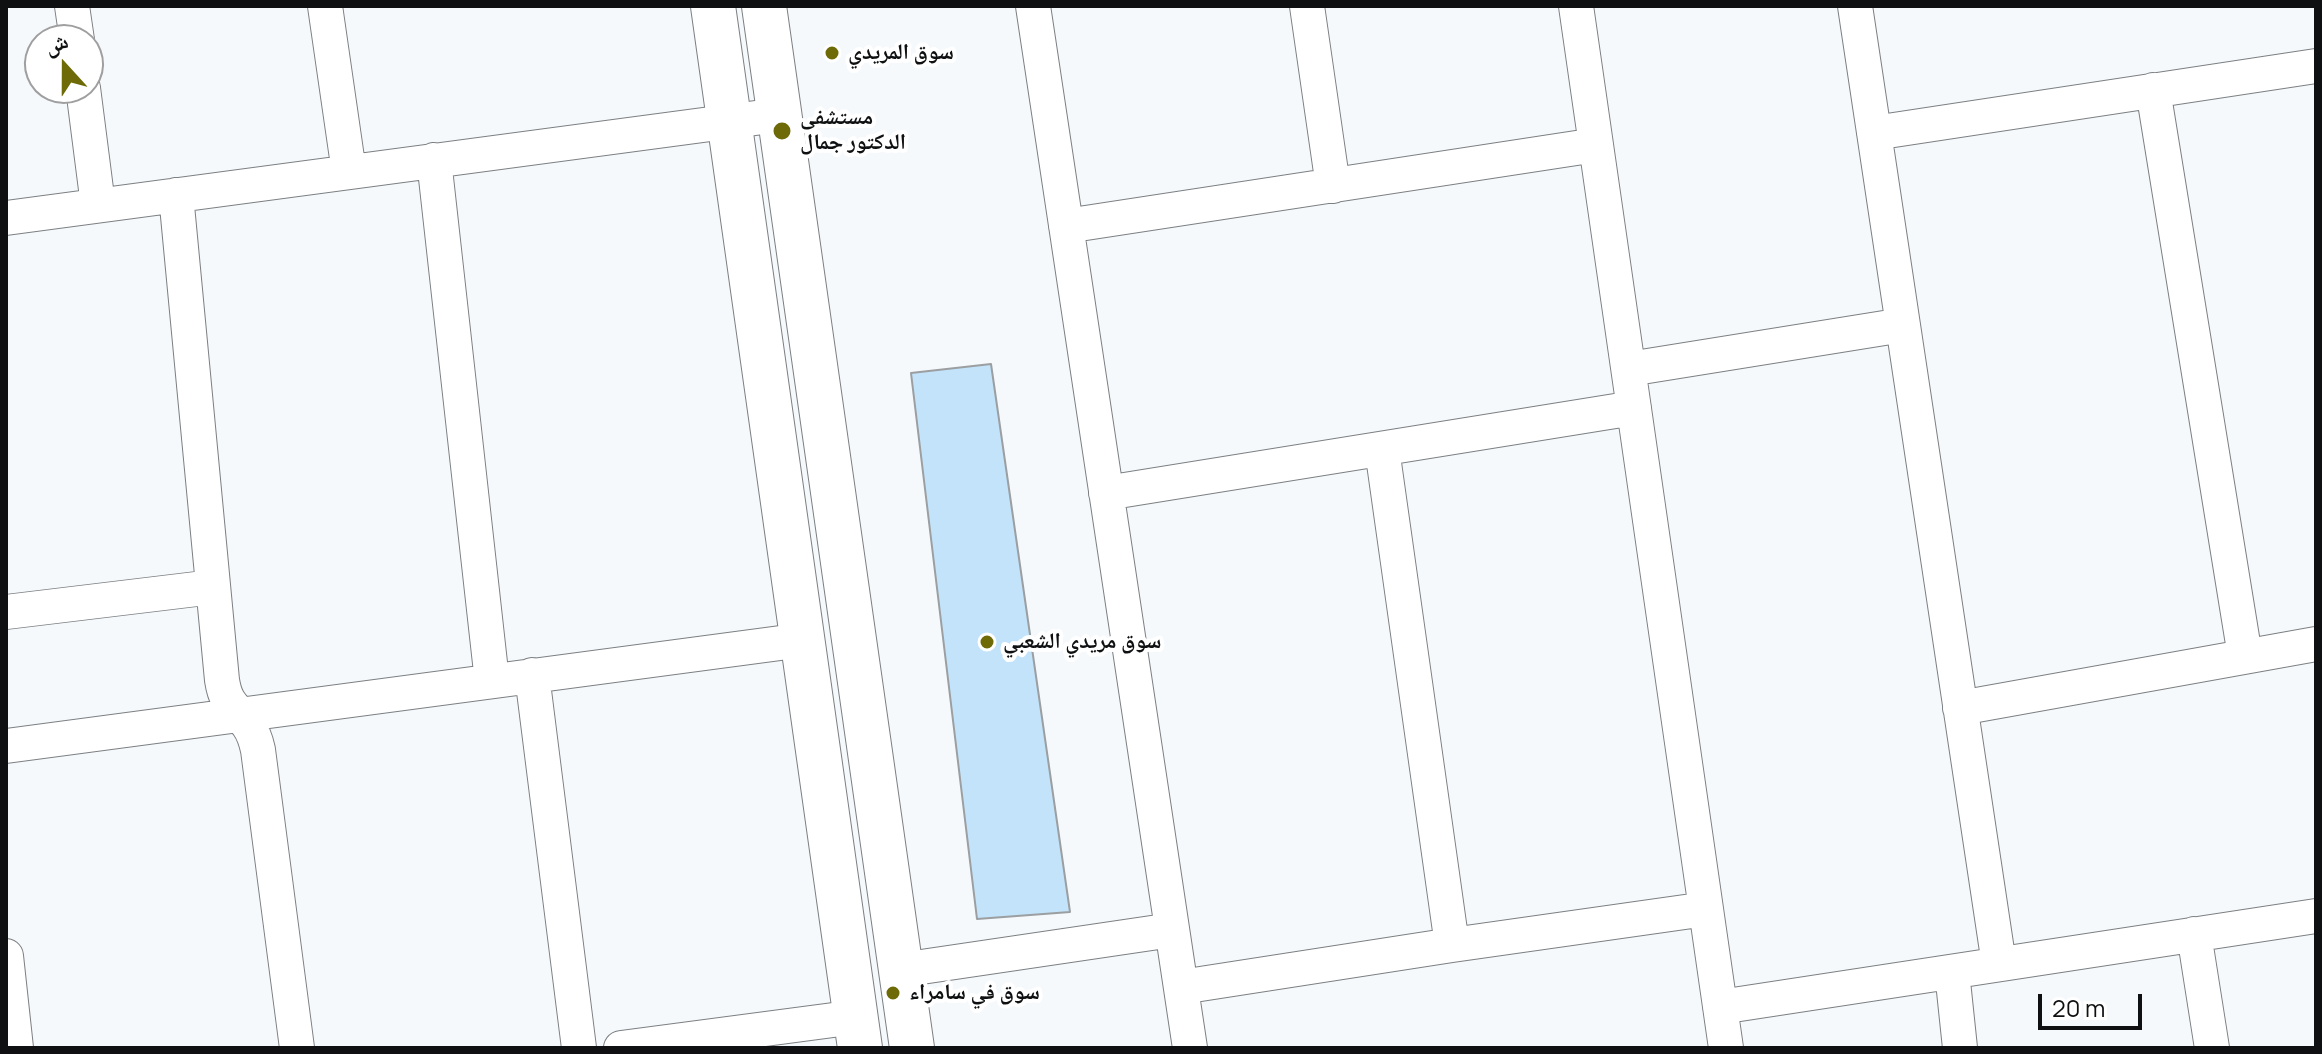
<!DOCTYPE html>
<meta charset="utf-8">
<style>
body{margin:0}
#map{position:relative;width:2322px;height:1054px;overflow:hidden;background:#f5f9fc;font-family:Manrope,"Noto Naskh Arabic",sans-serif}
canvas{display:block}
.frame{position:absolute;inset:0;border:8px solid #0f1011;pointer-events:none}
.north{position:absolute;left:24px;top:24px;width:80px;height:80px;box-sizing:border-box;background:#fff;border:2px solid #9f9fa0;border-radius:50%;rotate:339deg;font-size:22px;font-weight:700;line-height:32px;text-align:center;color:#0f1011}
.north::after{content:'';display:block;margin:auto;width:28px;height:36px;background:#6d6a07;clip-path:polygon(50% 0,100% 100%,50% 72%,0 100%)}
.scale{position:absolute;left:2038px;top:994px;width:104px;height:36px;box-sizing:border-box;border:4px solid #0f1011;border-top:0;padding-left:10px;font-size:24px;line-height:28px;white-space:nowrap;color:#0f1011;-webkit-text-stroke:6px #fff;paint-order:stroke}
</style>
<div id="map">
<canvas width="2322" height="1054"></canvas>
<div class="frame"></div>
<div class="north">ش</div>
<div class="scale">20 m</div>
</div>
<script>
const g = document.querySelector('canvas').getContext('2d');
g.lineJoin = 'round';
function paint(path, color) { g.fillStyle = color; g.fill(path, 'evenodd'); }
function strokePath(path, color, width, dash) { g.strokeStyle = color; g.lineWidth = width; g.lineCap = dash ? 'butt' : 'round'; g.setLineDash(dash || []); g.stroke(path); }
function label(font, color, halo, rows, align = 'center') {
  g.font = font + ' Manrope,"Noto Naskh Arabic",sans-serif'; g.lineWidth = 8; g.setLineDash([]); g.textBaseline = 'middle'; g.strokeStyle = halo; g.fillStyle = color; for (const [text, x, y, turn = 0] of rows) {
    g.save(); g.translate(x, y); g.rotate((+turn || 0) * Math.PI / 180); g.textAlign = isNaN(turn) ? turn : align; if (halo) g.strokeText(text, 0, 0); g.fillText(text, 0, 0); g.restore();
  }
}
const building = new Path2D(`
 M991,364L1070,912L977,919L911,373Z`);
const minor = new Path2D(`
 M72,6L77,40
 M325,6L349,172
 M1033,6L1190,1048
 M1307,6L1333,186
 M1576,6L1726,1048
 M1855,6L1999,964
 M83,88L98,205
 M2153,90L2245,656
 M1874,133L2316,66
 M434,160L492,681
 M176,195L222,680C226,706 235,706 248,725C254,733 256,741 258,750L297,1048
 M6,218L778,115
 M1066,226L1596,145
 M1629,369L1903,325
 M1382,449L1452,945
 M1106,493L1634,408
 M6,612L213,587
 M532,675L579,1048
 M1960,708L2316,644
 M6,746L803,640
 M2194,934L2212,1048
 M6,956L16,1048
 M901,970L1172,930
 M1952,972L1960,1048
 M1181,987L1452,945L1706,909
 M1720,1007L2316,916
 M621,1048L856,1017`);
const secondary = new Path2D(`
 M713,6L860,1048
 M764,6L912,1048`);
const markers = [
 [832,53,8,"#6d6a07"],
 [782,131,10,"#6d6a07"],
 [987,642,8,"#6d6a07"],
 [893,993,8,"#6d6a07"]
];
const poiNames = [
 ["سوق المريدي",848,53],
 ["مستشفى",800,118],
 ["الدكتور جمال",800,143],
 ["سوق مريدي الشعبي",1003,642],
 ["سوق في سامراء",909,993]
];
paint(building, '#c3e3fa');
strokePath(building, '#9b9fa1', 2);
strokePath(minor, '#7d8083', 36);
strokePath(secondary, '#7d8083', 46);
strokePath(minor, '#fff', 34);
strokePath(secondary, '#fff', 44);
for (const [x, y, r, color] of markers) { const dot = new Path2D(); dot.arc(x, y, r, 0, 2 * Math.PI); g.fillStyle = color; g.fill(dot); strokePath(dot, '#fff', 3); }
label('bold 22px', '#0f1011', '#fff', poiNames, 'left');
</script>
